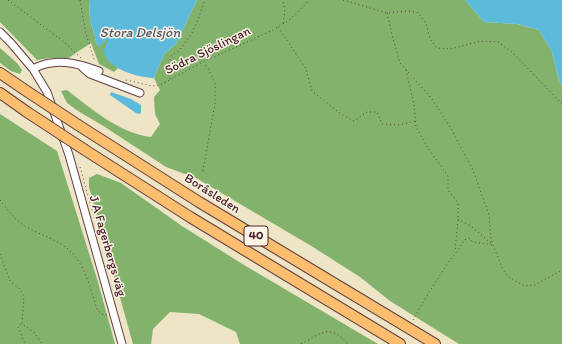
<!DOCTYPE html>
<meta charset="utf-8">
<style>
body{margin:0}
canvas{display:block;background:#eee5c6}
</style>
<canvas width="562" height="344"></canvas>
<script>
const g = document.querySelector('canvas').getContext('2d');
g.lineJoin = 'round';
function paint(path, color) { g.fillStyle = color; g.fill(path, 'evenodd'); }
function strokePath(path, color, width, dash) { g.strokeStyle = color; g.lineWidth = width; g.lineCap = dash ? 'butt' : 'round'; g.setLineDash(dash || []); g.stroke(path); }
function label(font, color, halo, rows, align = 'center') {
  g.font = font + ' Itim,sans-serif'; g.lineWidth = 3; g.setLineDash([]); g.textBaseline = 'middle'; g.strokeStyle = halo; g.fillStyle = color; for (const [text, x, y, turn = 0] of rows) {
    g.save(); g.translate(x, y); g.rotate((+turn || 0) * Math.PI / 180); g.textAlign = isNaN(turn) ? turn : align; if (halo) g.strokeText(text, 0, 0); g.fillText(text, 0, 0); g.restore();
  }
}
const forest = new Path2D(`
 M0,0H89L90,19L97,45L106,40H108L109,61L118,68L114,72L99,64L91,43L67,59L51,58L37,60L0,22Z
 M197,0H465L484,22L517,24L539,30L552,52L559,81L562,85V344H459L390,301L360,277L313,247L196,178L166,167L105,127L78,111L67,103L61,91L67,90C90,108 121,134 151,137L160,124L155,114L154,97L160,90L154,78L164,54L176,44Z
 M0,48L17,63L22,70L20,74L11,71L0,63Z
 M0,114L57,151L98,282L115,344H0Z
 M97,174L121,183L182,226L244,265L378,344H240L236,332L199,314L170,312L153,329L151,344H133L89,187V178Z`);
const water = new Path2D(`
 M89,0H197L176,44L164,54L154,78C140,78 107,69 104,52C103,48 107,44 108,40H106L99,47L97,45L90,19Z
 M465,0H562V85L559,81L552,52L539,30L517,24L484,22Z
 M111,92L131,99L141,105V113L139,114L136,113L110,95Z`);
const path = new Path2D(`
 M8,0L64,42L81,58
 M80,0L86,34L95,62
 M343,0L387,13L407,11L417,12L426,23L430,39L437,48L450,49L481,41L498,42L512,52L562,104
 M387,13L392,35L400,63L432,99L450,127L472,168L489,215L491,238L493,245L503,270L509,277L524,286L535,285L562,270
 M283,23L285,12L283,0
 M278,27L306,69L312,91L341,114L354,121L367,112H377L382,124L399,125L415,121
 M406,70L414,105L416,127L428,148L448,176V190L458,203V219L455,252
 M170,79L167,71L168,64L172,55L178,52L191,35L197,22L205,0
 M126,80L152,86L160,85L203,62L273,30L289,20L299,11L309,0
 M80,167L95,220
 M203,171L215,103V83L209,70L204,63
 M0,200C8,211 16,221 28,228C43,236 62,241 74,255C86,269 91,291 97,309L101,314L107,315
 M458,219L472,227L492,244
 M0,254L10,281L19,288L24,296L22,324L34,332L42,344
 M413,320C423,302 434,284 446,266C452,257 460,249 464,240L469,238L473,242L492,245
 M21,324L18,327L25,344
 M301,344C322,333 329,323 348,344`);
const minor = new Path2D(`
 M0,32L11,43L33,69L47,92L69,155L122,344
 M82,67L90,74L140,93
 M33,69C55,57 77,63 99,71`);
const highway = new Path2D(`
 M0,73L22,88
 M0,93L27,112
 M78,125L199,202L435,344
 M85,150L190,217L400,344`);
const highwayBridge = new Path2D(`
 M22,88L78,125
 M27,112L85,150`);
const shields = [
 [256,236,24]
];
const shieldNames = [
 ["40",256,236]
];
const streetNames = [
 ["Södra Sjöslingan",208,51,-26],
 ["Boråsleden",212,194,32],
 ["J A Fagerbergs väg",107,246,74]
];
const waterNames = [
 ["Stora Delsjön",140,33]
];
paint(forest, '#82b26c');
paint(water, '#5dbadb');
strokePath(minor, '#633d42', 9);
strokePath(highway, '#633d42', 12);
strokePath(path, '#633d42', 1, [1, 3]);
strokePath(minor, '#fff', 7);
strokePath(highway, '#fbbd6e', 10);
strokePath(highwayBridge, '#633d42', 12, []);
strokePath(highwayBridge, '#fbbd6e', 10);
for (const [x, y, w] of shields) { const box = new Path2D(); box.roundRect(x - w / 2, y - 10, w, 20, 3); g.fillStyle = '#fcf5e5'; g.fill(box); strokePath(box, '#4a1f2b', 1); }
label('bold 12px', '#4a1f2b', null, shieldNames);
label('13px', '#4a1f2b', '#fcf5e5', streetNames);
label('italic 14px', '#515569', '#fcf5e5', waterNames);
</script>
